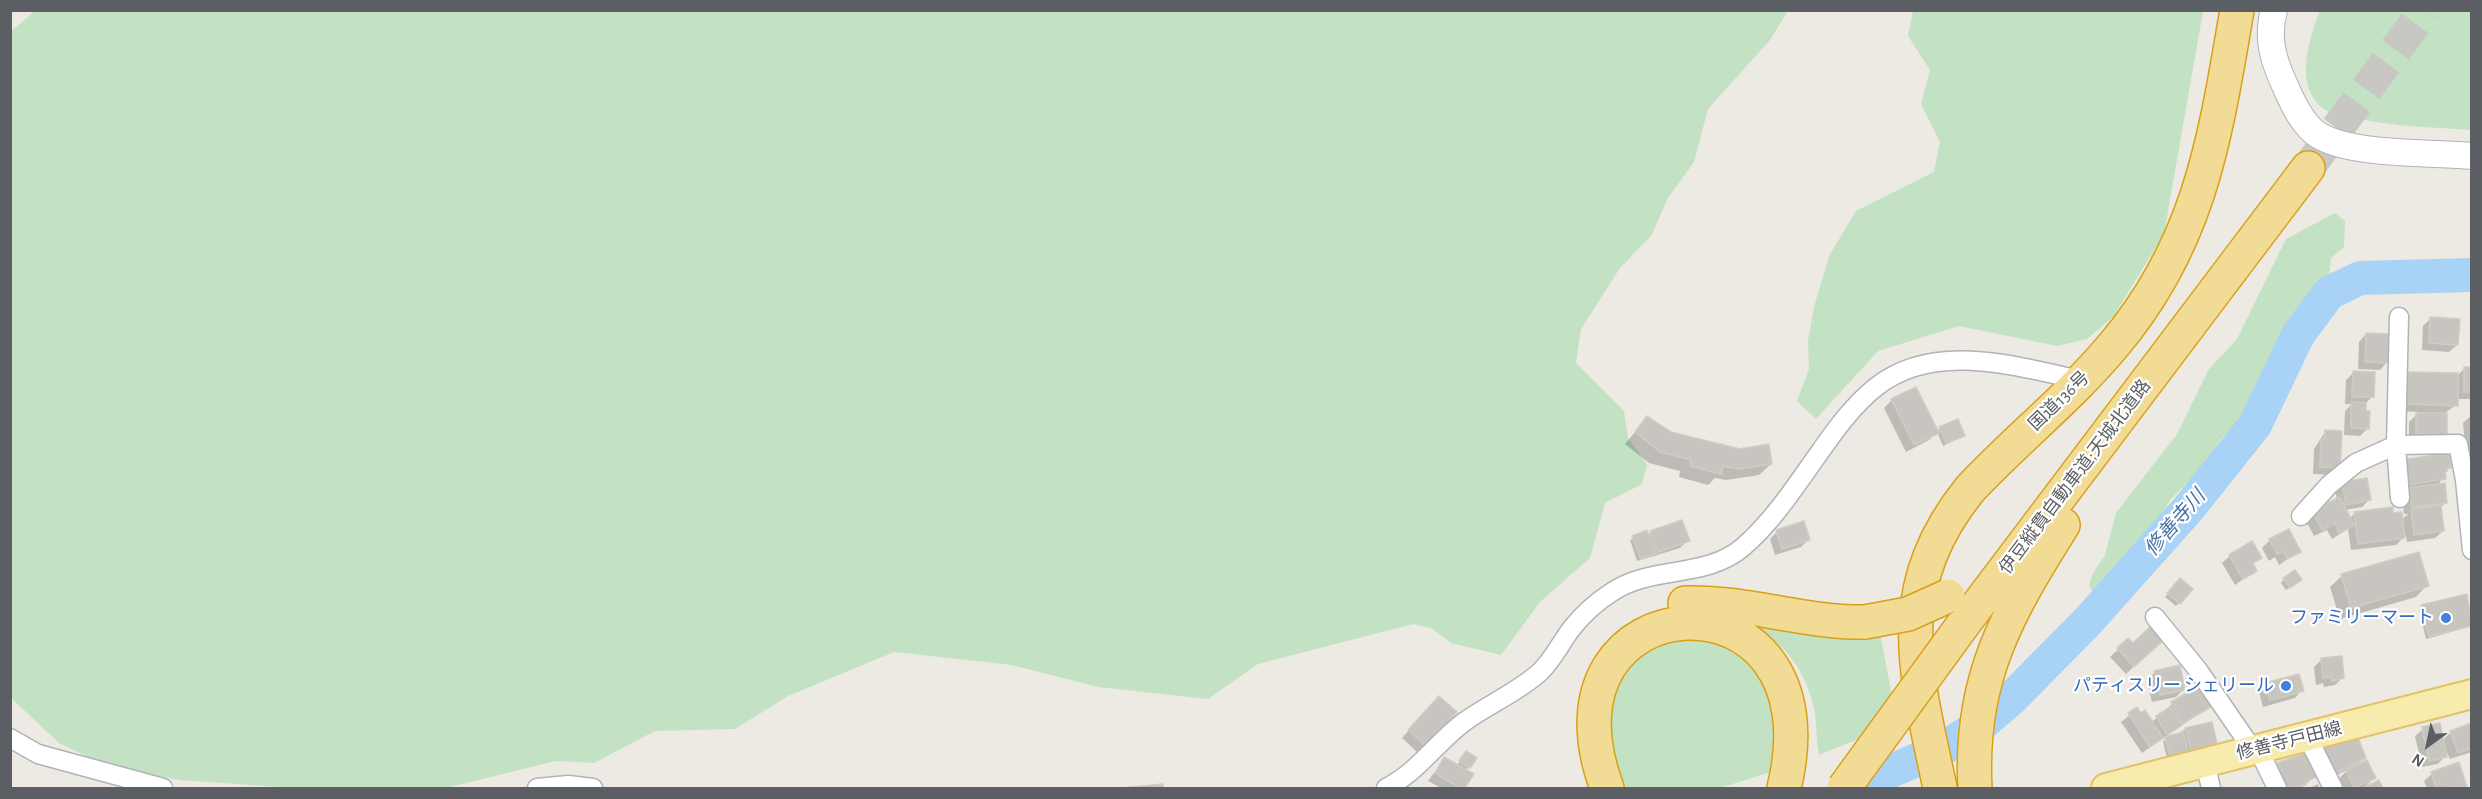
<!DOCTYPE html>
<meta charset="utf-8">
<style>
body{margin:0}
#map{position:relative;width:2482px;height:799px;overflow:hidden;background:#eceae3;font-family:"Alegreya Sans",sans-serif}
canvas{display:block}
.frame{position:absolute;inset:0;border:12px solid #5b5e62;pointer-events:none}
.north{position:absolute;left:2398px;top:715px;width:60px;height:60px;-webkit-text-stroke:4px #fff;paint-order:stroke;rotate:213deg;font-size:16px;font-weight:700;line-height:24px;text-align:center;color:#5b5e62}
.north::after{content:'';display:block;margin:auto;width:21px;height:27px;background:#5b5e62;clip-path:polygon(50% 0,100% 100%,50% 72%,0 100%)}
</style>
<div id="map">
<canvas width="2482" height="799"></canvas>
<div class="frame"></div>
<div class="north">N</div>
</div>
<script>
const g = document.querySelector('canvas').getContext('2d');
g.lineJoin = 'round';
function paint(path, color) { g.fillStyle = color; g.fill(path, 'evenodd'); }
function strokePath(path, color, width, dash) { g.strokeStyle = color; g.lineWidth = width; g.lineCap = dash ? 'butt' : 'round'; g.setLineDash(dash || []); g.stroke(path); }
function label(font, color, halo, rows, align = 'center') {
  g.font = font + ' "Alegreya Sans","Noto Sans JP",sans-serif'; g.lineWidth = 4.5; g.setLineDash([]); g.textBaseline = 'middle'; g.strokeStyle = halo; g.fillStyle = color; for (const [text, x, y, turn = 0] of rows) {
    g.save(); g.translate(x, y); g.rotate((+turn || 0) * Math.PI / 180); g.textAlign = isNaN(turn) ? turn : align; if (halo) g.strokeText(text, 0, 0); g.fillText(text, 0, 0); g.restore();
  }
}
const green = new Path2D(`
 M35,11H1788L1770,40L1708,109L1694,162L1668,198L1651,236L1620,268L1581,329L1576,363L1624,411L1628,438L1647,465L1642,484L1605,503L1590,558L1540,602L1501,655L1451,643L1431,628L1413,624L1258,664L1208,699L1098,687L1012,665L894,652L788,696L735,729L655,731L594,763L556,761L446,788H294L180,780L111,768L59,743L11,698L10,32Z
 M1913,11H2203L2164,234L2113,317L2087,339L2057,346L1959,326L1878,351L1816,419L1797,401L1809,369L1808,341L1814,307L1829,256L1856,211L1934,172L1940,142L1921,104L1930,70L1908,36Z
 M2320,11H2471V130C2431,127 2391,127 2351,117C2345,116 2335,115 2329,112C2292,92 2308,40 2320,11Z
 M2335,213L2345,221L2344,247L2331,258L2329,279L2317,291L2282,344L2254,406L2221,439L2203,467L2170,500L2144,546L2110,571L2100,590H2091L2089,586L2092,575L2105,555L2116,513L2177,434L2209,369L2237,339L2286,239Z
 M1753,624L1880,633L1892,696L1866,736L1819,755C1816,739 1817,724 1814,708C1805,670 1786,645 1753,624Z
 M1711,636L1748,660L1777,702V770L1720,788H1622L1606,716L1619,668L1657,639Z`);
const shadow = new Path2D(`
 M2431,318L2457,345L2449,352L2422,350L2423,326Z
 M2366,334L2387,362L2380,370L2358,369L2359,342Z
 M2465,368H2472V399H2456V405L2445,413L2446,436L2409,444V422L2419,412L2399,411L2400,381L2408,373L2458,375Z
 M2353,373L2373,396L2365,404L2368,428L2360,436L2344,435L2345,411L2352,404H2345L2346,380Z
 M1892,400L1936,432L1940,428L1963,436L1943,446L1937,432L1929,440L1906,452L1884,408Z
 M2472,415V453L2466,454L2463,423Z
 M1647,418L1670,434L1771,464L1759,475L1726,480L1715,478L1708,485L1679,477L1680,471L1649,463L1625,444Z
 M2325,432L2339,467L2331,475L2313,474L2314,449Z
 M2449,468L2438,485L2446,502L2440,508L2443,531L2435,538L2407,542L2406,535L2396,545L2351,550L2348,529L2332,539L2327,530L2314,536L2305,519L2337,500L2335,491L2343,484L2369,500L2362,507L2345,510L2349,519L2355,513L2392,514L2401,520L2408,514H2404L2402,496L2409,490L2398,492L2394,469Z
 M1777,532L1809,539L1801,547L1775,555L1770,539Z
 M1651,533L1688,540L1680,548L1637,561L1630,540Z
 M2270,540L2299,551L2279,565L2275,557L2269,561L2262,548Z
 M2230,556L2260,558L2252,565L2255,571L2235,585L2222,563Z
 M2342,576L2427,585L2416,597L2340,619L2330,587Z
 M2284,579L2297,583L2286,590L2281,583Z
 M2180,580L2191,590L2176,606L2165,597Z
 M2466,596L2472,626L2426,639L2419,610L2422,606Z
 M2165,637L2126,674L2110,657L2128,640L2133,645Z
 M2322,659L2342,678L2335,685L2324,687L2323,683L2316,685L2314,667Z
 M2155,672L2184,689L2176,697L2152,702L2147,680Z
 M2266,685L2302,690L2295,698L2263,707L2259,692Z
 M2172,704L2210,706L2142,753L2121,722L2137,709L2152,722Z
 M1432,705L1455,712L1417,752L1402,738Z
 M2472,725V752L2450,759L2443,745L2445,756L2438,764L2422,767L2415,736L2423,729L2442,741L2451,732Z
 M2186,729L2217,748L2167,759L2163,741Z
 M2307,754L2316,776L2300,788H2276L2270,772L2277,765Z
 M1463,756L1469,767L1465,771L1472,775L1464,788H1441L1428,781L1445,758L1457,766Z
 M2316,757L2364,758L2355,767L2374,778L2364,788H2344L2339,779L2347,770L2326,780Z
 M2432,774L2465,787L2427,788L2424,781Z
 M2318,784L2319,788H2309Z`);
const river = new Path2D(`
 M1852,788L1944,748L1983,723L2012,698L2088,621L2188,509L2255,425L2298,335L2329,293L2360,278L2472,275`);
const building = new Path2D(`
 M2430,317L2460,319L2458,345L2429,343Z
 M2366,333L2390,334L2389,363L2365,362Z
 M2464,367H2472V392H2464Z
 M2353,371L2375,372L2374,397H2352Z
 M2407,372L2458,373V406L2406,404Z
 M1916,387L1939,433L1914,445L1891,399Z
 M2351,402L2366,403V411H2370L2369,429L2351,428Z
 M2416,413H2447V436L2416,437Z
 M1647,416L1671,432L1740,449L1769,444L1772,464L1738,469L1723,466L1721,474L1690,466L1691,460L1660,452L1635,432Z
 M1958,419L1965,436L1946,443L1939,427Z
 M2325,430L2342,431L2340,468L2320,467L2321,440H2324Z
 M2449,453L2451,468L2445,469L2446,479L2405,485L2401,460Z
 M2367,478L2371,500L2346,505L2342,482Z
 M2445,483L2447,503L2412,507L2409,488Z
 M2340,497L2354,525L2339,533L2335,523L2322,530L2312,510Z
 M2441,505L2444,531L2414,535L2411,509Z
 M2393,507V513L2402,512L2405,538L2358,544L2354,512Z
 M1682,520L1690,541L1658,552L1650,531Z
 M1804,521L1810,540L1782,549L1776,530Z
 M2289,529L2301,552L2287,559L2283,551L2277,554L2269,539Z
 M1647,530L1656,553L1641,559L1632,536Z
 M2252,541L2262,558L2253,563L2257,571L2243,579L2229,555Z
 M2419,552L2429,586L2351,608L2341,574Z
 M2295,570L2302,580L2290,588L2283,578Z
 M2180,578L2193,589L2180,604L2167,593Z
 M2467,594L2472,626L2429,636L2421,605Z
 M2154,623L2167,637L2134,667L2117,648L2128,638L2133,643Z
 M2342,656L2344,678L2332,681L2331,677L2323,678L2321,658Z
 M2180,665L2185,690L2160,695L2154,671Z
 M2299,674L2304,691L2270,700L2265,683Z
 M2199,686L2211,707L2183,723L2171,702Z
 M1439,696L1457,712L1426,746L1408,730Z
 M2137,707L2141,713L2145,710L2163,738L2150,747L2128,713Z
 M2171,707L2182,725L2167,735L2156,716Z
 M2212,722L2218,748L2192,754L2185,728Z
 M2440,723L2447,757L2429,761L2422,727Z
 M2472,723V748L2458,753L2450,731Z
 M2183,732L2188,752L2170,757L2165,737Z
 M2357,735L2366,758L2334,774L2323,748Z
 M1466,751L1477,758L1470,768L1459,761Z
 M2308,752L2317,777L2305,781L2306,785L2286,788L2277,763Z
 M1444,757L1474,774L1465,788H1460L1435,773Z
 M2367,760L2376,778L2354,788L2346,770Z
 M2459,762L2467,787L2436,788L2431,772Z
 M2379,780L2383,788H2363Z
 M1163,784V788H1121Z`);
const highwayTunnel = new Path2D(`
 M2308,168L2425,10`);
const street = new Path2D(`
 M2399,317L2396,445L2458,444L2465,480L2472,550
 M2301,516L2329,485L2356,463L2396,445L2400,498
 M2155,617L2198,670L2253,750
 M2307,736L2333,788
 M10,738L38,754L163,788
 M2258,749L2277,788
 M2205,763L2211,788
 M537,788L568,785L593,788
 M1386,788C1418,772 1436,743 1464,722C1489,704 1518,692 1540,672C1553,660 1561,642 1572,628C1583,614 1598,601 1612,592C1652,565 1706,579 1743,547C1773,521 1795,487 1817,456C1834,432 1852,406 1876,387C1934,341 2015,366 2080,380`);
const secondary = new Path2D(`
 M2274,10C2267,36 2272,57 2283,81C2291,99 2299,119 2314,132C2344,156 2431,152 2472,156`);
const primary = new Path2D(`
 M2106,788L2472,694`);
const highway = new Path2D(`
 M1685,603C1746,601 1804,623 1865,622
 M1962,626L2308,168
 M1607,788C1528,577 1840,559 1784,788
 M1940,788C1916,673 1889,590 1970,489C2016,440 2069,398 2112,347C2200,244 2215,139 2237,10
 M1975,788C1969,679 2007,614 2063,525`);
const highwayBridge = new Path2D(`
 M1865,622L1908,614L1948,596
 M1844,788L1962,626`);
const markers = [
 [2446,618,6,"#3f7fe0"],
 [2286,686,6,"#3f7fe0"]
];
const streetNames = [
 ["国道136号",2059,401,-44],
 ["伊豆縦貫自動車道;天城北道路",2075,477,-53],
 ["修善寺戸田線",2289,741,-14]
];
const shopNames = [
 ["ファミリーマート",2434,618],
 ["パティスリー シェリール",2274,686]
];
const waterNames = [
 ["修善寺川",2175,523,-49]
];
paint(green, '#c2e2c3');
paint(shadow, '#0003');
strokePath(river, '#a9d3f6', 34);
paint(building, '#c8c5c0');
strokePath(building, '#d0ccc2', 1.5);
strokePath(highwayTunnel, '#c8c7c3', 33, [33, 16]);
strokePath(street, '#b0b3b7', 21);
strokePath(secondary, '#b0b2b7', 28);
strokePath(primary, '#e3c266', 32);
strokePath(highway, '#d9a017', 36);
strokePath(street, '#fff', 18);
strokePath(secondary, '#fff', 26);
strokePath(primary, '#f7ecae', 28);
strokePath(highway, '#f2dc95', 33);
strokePath(highwayBridge, '#d9a017', 36, []);
strokePath(highwayBridge, '#f2dc95', 33);
for (const [x, y, r, color] of markers) { const dot = new Path2D(); dot.arc(x, y, r, 0, 2 * Math.PI); g.fillStyle = color; g.fill(dot); strokePath(dot, '#fff', 2); }
label('18px', '#5b5e62', '#fff', streetNames);
label('18px', '#366cbe', '#fff', shopNames, 'right');
label('italic 20px', '#4974a6', '#fff', waterNames);
</script>
